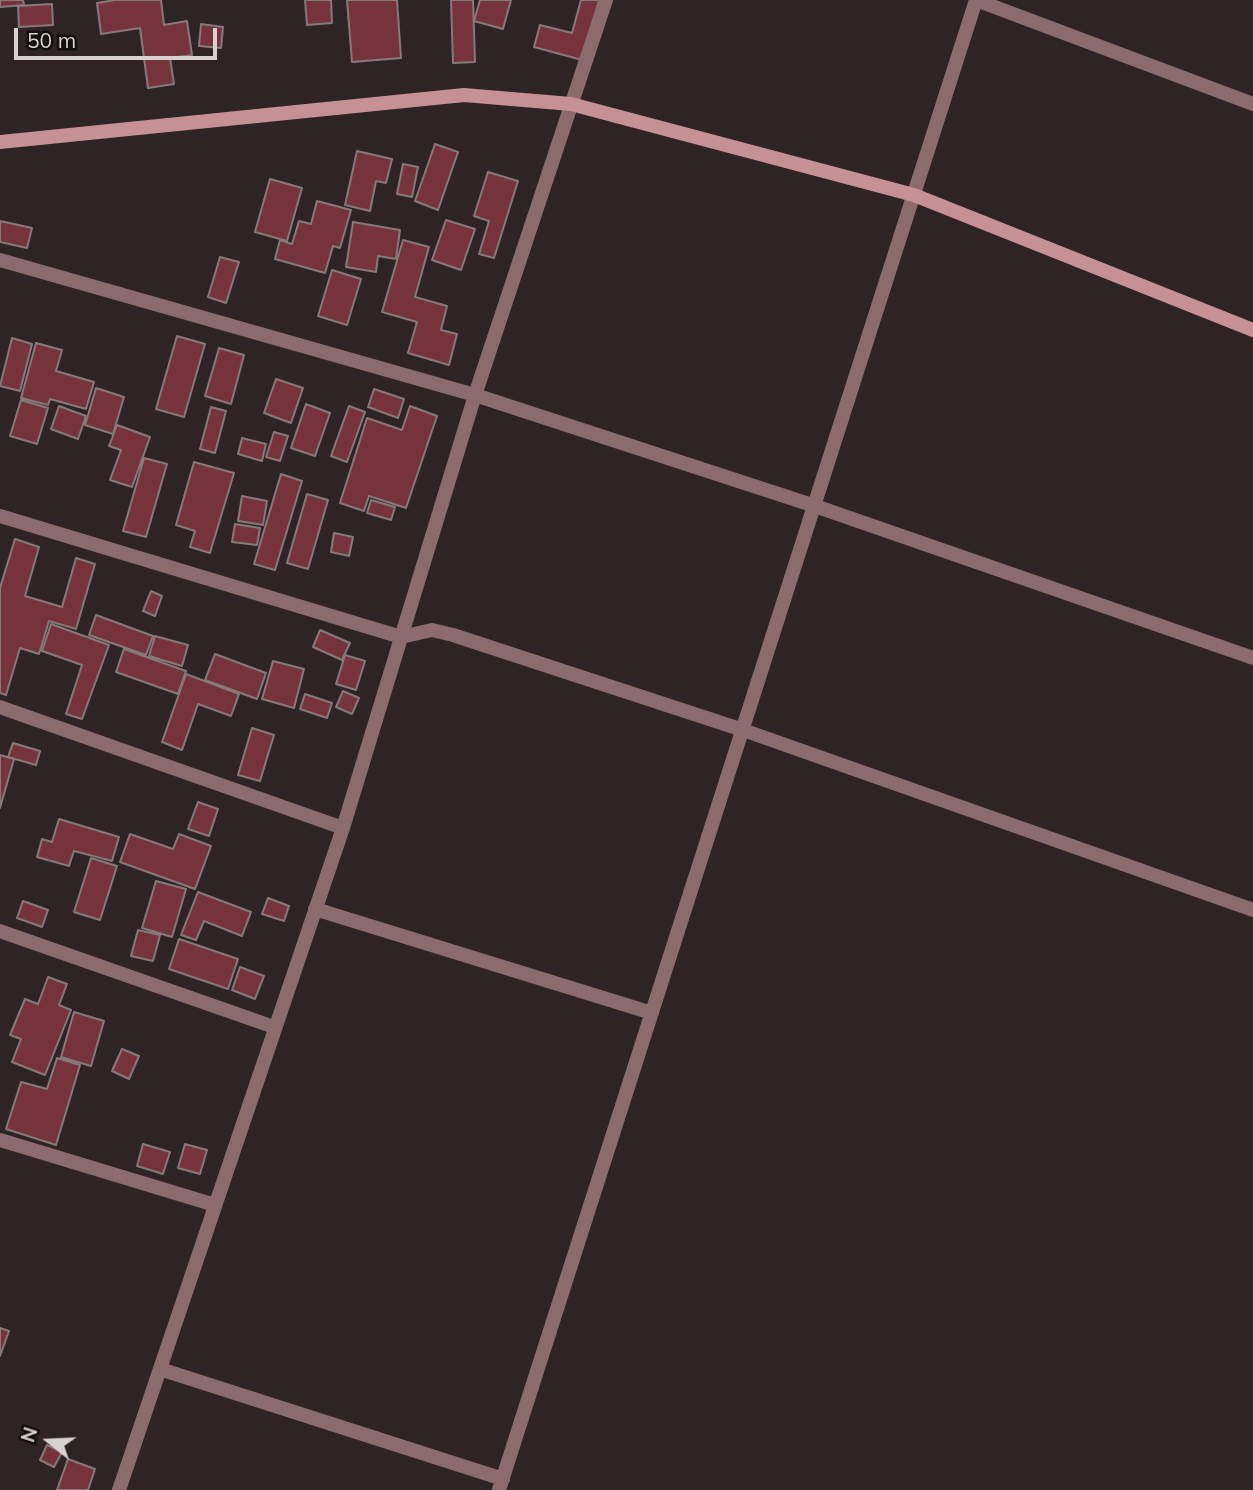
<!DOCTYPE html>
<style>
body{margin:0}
#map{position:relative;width:1253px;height:1490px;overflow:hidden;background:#2e2425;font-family:Mulish,sans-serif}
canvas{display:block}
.north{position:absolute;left:14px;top:1406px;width:70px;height:70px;-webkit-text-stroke:5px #130f0f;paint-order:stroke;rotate:288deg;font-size:19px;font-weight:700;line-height:28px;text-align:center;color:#d8d2d2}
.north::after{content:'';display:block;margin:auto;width:24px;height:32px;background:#d8d2d2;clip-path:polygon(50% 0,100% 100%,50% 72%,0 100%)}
.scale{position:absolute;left:14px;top:28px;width:203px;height:32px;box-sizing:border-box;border:4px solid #d8d2d2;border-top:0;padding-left:9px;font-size:21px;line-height:24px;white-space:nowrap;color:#d8d2d2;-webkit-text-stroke:5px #130f0f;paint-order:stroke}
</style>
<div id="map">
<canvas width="1253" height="1490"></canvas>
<div class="north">N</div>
<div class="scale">50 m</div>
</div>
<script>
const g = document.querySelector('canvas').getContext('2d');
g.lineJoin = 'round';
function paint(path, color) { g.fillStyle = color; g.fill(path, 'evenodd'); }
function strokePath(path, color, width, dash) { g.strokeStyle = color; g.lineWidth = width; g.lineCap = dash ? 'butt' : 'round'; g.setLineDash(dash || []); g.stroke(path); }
const building = new Path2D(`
 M0,0H23L24,5L0,7Z
 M115,0H161L164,25L187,21L192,55L170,58L174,84L148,88L140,28L101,34L97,3Z
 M305,0H331L332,23L307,25Z
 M347,0H397L401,58L352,62Z
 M451,0H473L475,62L453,63Z
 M480,0H511L503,29L474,21Z
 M581,0H599L582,60L534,47L540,25L572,33Z
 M52,4L53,25L19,27L18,6Z
 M201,24L223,27L221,48L199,46Z
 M435,144L458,152L438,210L415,201Z
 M357,151L392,159L386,183L376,181L370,211L345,205Z
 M403,164L418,167L412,197L397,194Z
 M488,172L518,181L494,258L479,254L489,221L474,216Z
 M270,179L302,188L287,241L255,232Z
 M317,201L351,210L340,248L333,246L325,273L275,259L280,240L292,244L299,221L311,224Z
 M446,220L475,229L461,270L432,260Z
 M0,221L32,228L27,248L0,242Z
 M353,222L400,230L396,259L378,256L376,272L346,267Z
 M403,240L429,247L415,297L447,306L441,330L457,334L449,365L408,353L417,322L382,312Z
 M220,257L239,262L226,303L208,297Z
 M332,270L361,279L347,325L318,316Z
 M177,336L205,344L184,417L156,409Z
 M12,338L32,344L20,391L0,386Z
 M36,343L62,350L56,371L94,382L86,409L50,399L48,405L21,398Z
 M219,348L244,355L231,404L205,396Z
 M276,379L303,388L291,423L264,413Z
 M96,388L124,397L113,434L85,425Z
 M374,389L404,399L398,418L368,407Z
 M21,400L48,408L37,444L10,436Z
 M306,404L330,413L315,456L291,448Z
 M59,406L86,416L78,439L51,429Z
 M349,406L365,412L347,462L331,456Z
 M410,406L437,416L406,508L369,496L364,511L340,503L367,418L402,430Z
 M211,407L226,411L215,453L200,449Z
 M117,425L150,437L132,487L110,480L121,450L109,446Z
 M274,432L288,436L280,461L266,457Z
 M242,438L266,444L262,461L238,454Z
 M144,458L167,464L146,537L123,531Z
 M194,462L234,473L210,553L190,547L195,531L176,525Z
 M281,474L302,481L275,570L254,564Z
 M307,494L328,500L308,569L287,563Z
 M242,496L267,501L263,525L238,521Z
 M371,500L395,507L391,520L367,513Z
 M235,524L260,528L257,545L232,542Z
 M334,533L353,537L349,556L331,552Z
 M15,539L39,547L25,596L62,607L76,558L95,564L76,629L49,621L39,654L20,648L6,695L0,693V588Z
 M151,591L162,596L155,616L143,611Z
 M96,615L153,636L146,655L89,635Z
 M51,624L109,645L82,719L66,714L82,665L42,651Z
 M320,630L350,643L342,660L313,647Z
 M155,636L188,645L182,666L149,656Z
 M124,649L186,671L178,694L116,672Z
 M215,654L266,673L257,699L205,680Z
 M345,655L365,661L356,690L336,684Z
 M273,661L304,669L294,708L262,699Z
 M186,674L239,694L231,716L198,704L182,750L162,742Z
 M343,691L359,698L352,714L336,707Z
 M305,694L332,703L327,718L300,709Z
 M252,728L274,735L260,781L238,775Z
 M13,743L40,751L36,765L8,757Z
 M0,755L14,759L0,808Z
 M198,802L218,809L209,836L188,829Z
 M59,819L119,837L112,861L74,851L69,866L37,857L42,839L52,842Z
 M130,834L173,849L179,834L211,846L195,889L120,862Z
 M91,858L117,866L100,920L74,912Z
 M156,881L186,889L172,937L142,928Z
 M198,892L251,912L242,936L204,921L196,940L181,935Z
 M268,898L289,906L284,921L262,914Z
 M23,901L48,910L42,927L17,918Z
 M138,930L160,935L153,961L131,956Z
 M179,939L238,959L228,989L169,969Z
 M240,967L264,976L255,999L232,990Z
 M48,977L67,984L59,1005L71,1010L45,1075L12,1062L21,1039L10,1035L25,999L38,1004Z
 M74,1012L104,1021L91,1066L61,1057Z
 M122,1049L139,1056L129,1079L112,1071Z
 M57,1058L80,1065L56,1145L6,1129L21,1082L47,1089Z
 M143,1144L170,1152L163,1174L137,1166Z
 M185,1144L207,1150L200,1174L178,1168Z
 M0,1328L9,1331L0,1356Z
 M47,1445L62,1452L54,1467L40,1460Z
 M68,1459L95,1469L88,1490H57Z`);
const street = new Path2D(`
 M976,0L1253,104
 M0,260L475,395L815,506L1253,658
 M0,516L401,637L432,630L453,635L743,730L1253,910
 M0,707L343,828
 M315,909L652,1013
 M0,931L274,1027
 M0,1140L215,1205
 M160,1369L503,1479
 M119,1490L343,828L475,395L606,0
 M499,1490L976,0`);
const secondary = new Path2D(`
 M0,142L464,95L571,104L914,195L1253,330`);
paint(building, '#76333c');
strokePath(building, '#85797a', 2);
strokePath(street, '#8c6b6d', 14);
strokePath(secondary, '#c69195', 14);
</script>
